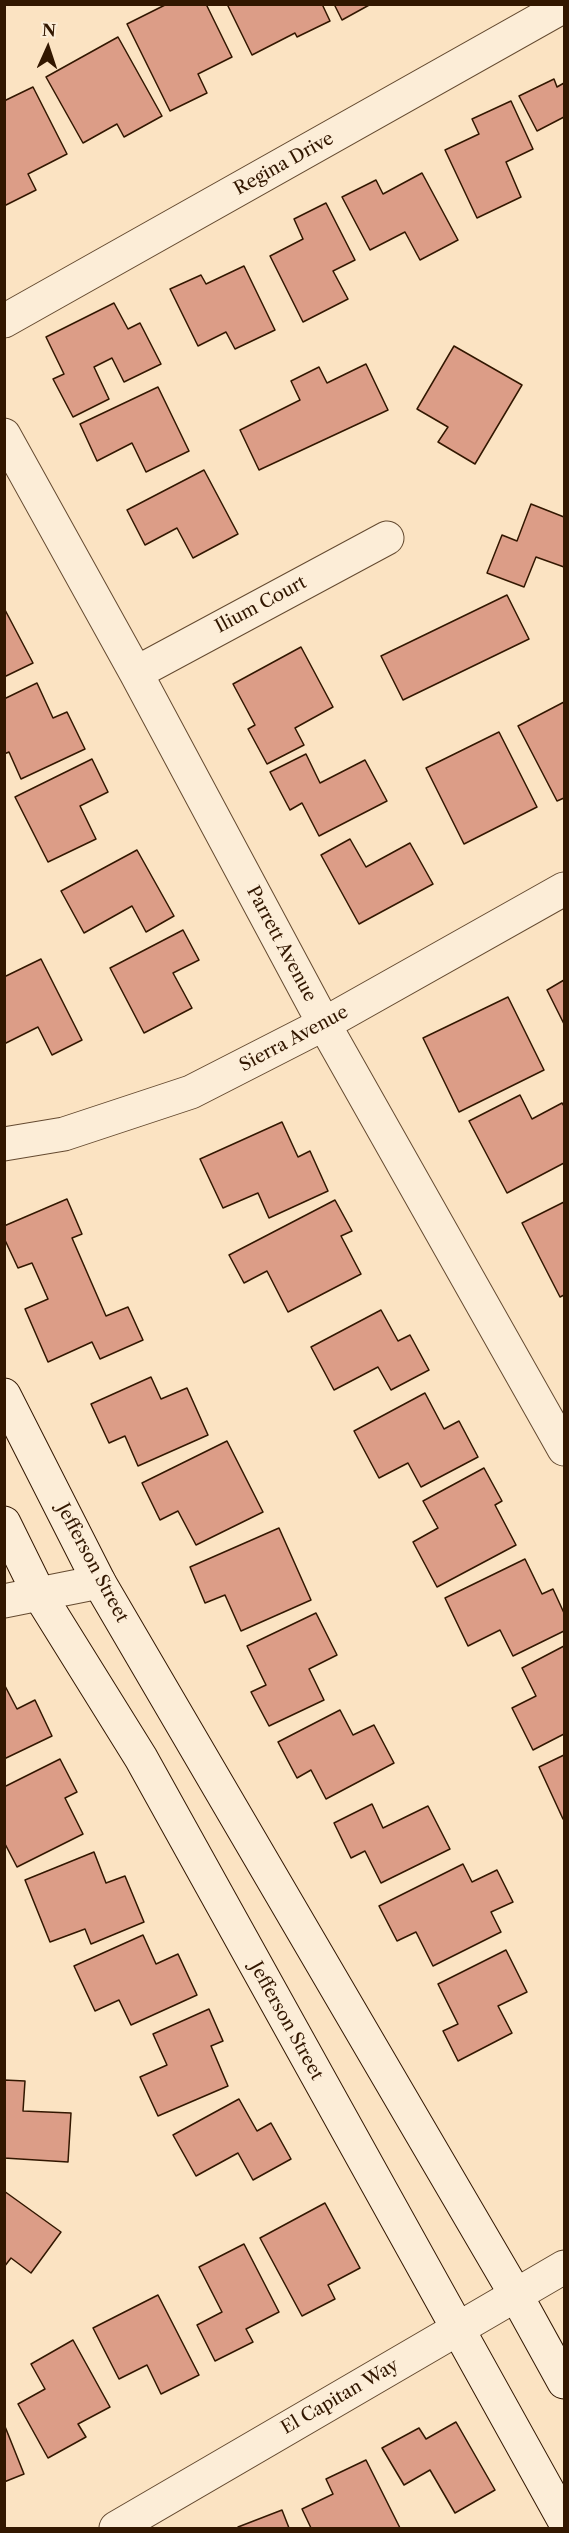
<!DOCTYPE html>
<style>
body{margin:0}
#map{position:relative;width:569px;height:2533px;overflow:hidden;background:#fbe3c2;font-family:"Libre Caslon Text",serif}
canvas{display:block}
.frame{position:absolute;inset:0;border:6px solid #321700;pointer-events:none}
.north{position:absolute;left:18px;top:18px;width:60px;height:60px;-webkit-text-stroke:4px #fcedd7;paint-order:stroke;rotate:3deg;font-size:16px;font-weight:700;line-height:24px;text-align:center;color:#321700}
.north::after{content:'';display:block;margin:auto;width:21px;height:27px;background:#321700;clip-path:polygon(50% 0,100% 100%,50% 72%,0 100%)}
</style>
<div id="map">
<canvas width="569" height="2533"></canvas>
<div class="frame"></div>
<div class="north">N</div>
</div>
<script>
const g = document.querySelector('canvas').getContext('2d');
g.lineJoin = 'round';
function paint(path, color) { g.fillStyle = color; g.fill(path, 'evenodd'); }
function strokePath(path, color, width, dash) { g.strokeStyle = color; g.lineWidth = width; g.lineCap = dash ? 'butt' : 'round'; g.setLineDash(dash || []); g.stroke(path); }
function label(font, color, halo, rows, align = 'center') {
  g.font = font + ' "Libre Caslon Text",serif'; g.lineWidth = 6; g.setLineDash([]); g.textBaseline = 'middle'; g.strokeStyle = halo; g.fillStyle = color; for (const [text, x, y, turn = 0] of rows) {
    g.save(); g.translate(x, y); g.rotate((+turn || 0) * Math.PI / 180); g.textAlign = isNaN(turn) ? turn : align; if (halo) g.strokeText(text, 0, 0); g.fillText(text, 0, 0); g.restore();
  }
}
const building = new Path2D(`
 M167,4H206L232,57L198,74L207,93L170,111L127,24Z
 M227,4H322L330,21L297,37L295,33L252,55Z
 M334,4H371L342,20Z
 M118,37L162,116L124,137L117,124L83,143L46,77Z
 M554,79L557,87L564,83V117L537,131L519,96Z
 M33,87L67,154L28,174L36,190L4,206V101Z
 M511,101L533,149L506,162L521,197L477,218L445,150L479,134L472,119Z
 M422,173L458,240L420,260L405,232L370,250L342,197L376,180L383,194Z
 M326,203L355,260L333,271L348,299L303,322L270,256L303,239L294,219Z
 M244,266L275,330L235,349L226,332L198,346L170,289L201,275L206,284Z
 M114,303L128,329L140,323L161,364L124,382L112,358L94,367L109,399L73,417L53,379L64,374L46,337Z
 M454,346L522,385L475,464L438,442L448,427L417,409Z
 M366,364L388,410L259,470L240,430L300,400L291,381L319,367L327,383Z
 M158,387L189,451L146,472L132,443L97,461L80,424Z
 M204,470L238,534L193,558L177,528L145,545L127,510Z
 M531,504L564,517V567L536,557L524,587L487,573L502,535L517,541Z
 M507,595L529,639L403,700L381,656Z
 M4,608L33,663L4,677Z
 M301,647L333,707L295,728L304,745L267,764L248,729L255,725L233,684Z
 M37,683L53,718L67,712L85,749L21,779L9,752L4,754V699Z
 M564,702V798L557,801L518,726Z
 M499,732L537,807L464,844L426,768Z
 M306,754L320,783L365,760L387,801L319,836L302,803L290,810L270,772Z
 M92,759L108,792L80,806L96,839L48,862L15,797Z
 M350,839L366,867L410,843L433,884L359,924L321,855Z
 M137,850L174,916L146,932L132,906L84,933L61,891Z
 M183,930L199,960L173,973L192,1008L144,1033L110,968Z
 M41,959L82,1040L52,1055L38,1027L4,1044V977Z
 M564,980V1024L547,990Z
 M508,997L544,1070L459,1112L423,1038Z
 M520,1095L532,1119L562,1103L564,1106V1163L507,1193L469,1121Z
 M282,1122L298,1157L310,1151L328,1191L269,1218L258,1193L223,1208L200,1159Z
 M67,1199L82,1234L72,1238L106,1316L128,1307L143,1340L100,1359L92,1342L48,1362L25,1309L48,1299L32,1263L18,1268L4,1238V1226Z
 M335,1200L352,1231L341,1236L361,1274L288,1312L267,1271L244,1283L229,1255Z
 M564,1202V1295L560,1297L522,1223Z
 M381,1310L398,1341L410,1335L429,1370L391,1390L378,1367L334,1390L311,1347Z
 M151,1377L161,1399L187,1388L208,1435L138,1466L125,1436L109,1443L91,1404Z
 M425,1393L444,1429L459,1421L478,1457L421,1487L408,1463L379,1478L354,1431Z
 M227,1441L263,1512L196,1545L178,1511L160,1520L142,1483Z
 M484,1468L502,1501L495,1505L516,1545L437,1587L413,1542L438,1528L423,1501Z
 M279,1528L311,1600L241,1631L225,1595L205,1603L190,1567Z
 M525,1559L542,1594L553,1589L564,1613V1631L513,1656L500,1630L468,1646L445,1598Z
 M316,1613L337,1655L309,1669L324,1700L269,1726L251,1692L266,1685L247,1646Z
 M564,1646V1734L533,1750L512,1708L536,1696L522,1668Z
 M4,1684L17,1709L35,1700L52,1736L4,1759Z
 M340,1710L353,1735L374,1725L394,1763L326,1799L311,1770L297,1778L278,1742Z
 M564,1755V1818L563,1819L539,1767Z
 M60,1759L77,1792L65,1798L83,1834L17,1867L4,1842V1787Z
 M372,1804L383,1828L428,1806L450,1849L381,1883L365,1851L351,1858L334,1823Z
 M94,1852L106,1883L125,1876L144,1922L91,1944L85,1929L50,1942L25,1880Z
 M463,1864L472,1882L497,1870L513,1902L491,1912L501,1932L433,1966L416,1932L397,1941L379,1906Z
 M143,1935L156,1964L178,1954L197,1995L131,2025L119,2000L95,2011L74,1966Z
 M506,1950L527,1992L498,2006L512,2033L458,2061L443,2031L458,2024L438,1984Z
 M209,2009L223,2041L211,2046L228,2086L158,2116L140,2077L167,2065L153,2034Z
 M4,2080L25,2081L23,2111L71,2113L68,2162L4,2158Z
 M239,2099L257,2131L271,2123L291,2159L253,2180L238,2153L196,2176L173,2135Z
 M4,2191L61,2232L31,2273L11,2258L4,2267Z
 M325,2203L360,2268L328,2285L335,2299L302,2316L260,2238Z
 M244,2244L279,2312L246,2329L253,2342L215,2361L197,2325L222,2312L199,2267Z
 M158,2295L199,2375L161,2394L147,2365L119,2379L93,2328Z
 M73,2340L110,2407L78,2424L86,2437L48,2458L18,2404L45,2389L31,2364Z
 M456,2422L495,2490L455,2513L430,2470L404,2485L382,2448L419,2428L426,2439Z
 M4,2424L24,2474L4,2482Z
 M366,2460L400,2528H311L302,2509L333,2494L326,2479Z
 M282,2510L289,2528H239L238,2527Z`);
const street = new Path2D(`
 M4,321L564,6
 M4,435L136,673L324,1024L564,1449
 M136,673L387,538
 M4,1144L64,1134L191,1092L324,1024L564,889
 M4,1601L99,1582
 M116,2528L564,2267`);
const secondary = new Path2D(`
 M4,1395L99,1582L516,2295L564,2382
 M4,1523L39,1594L141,1758L564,2520`);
const streetNames = [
 ["Regina Drive",284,164,-29],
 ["Ilium Court",261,605,-28],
 ["Parrett Avenue",281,944,62],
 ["Sierra Avenue",294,1039,-28],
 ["Jefferson Street",92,1563,62],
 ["Jefferson Street",286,2021,61],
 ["El Capitan Way",340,2397,-30]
];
paint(building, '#dc9d87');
strokePath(building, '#321700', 1.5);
strokePath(street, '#644a30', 35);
strokePath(secondary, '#321700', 35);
strokePath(street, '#fcedd7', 33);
strokePath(secondary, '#fcedd7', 33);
label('18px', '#321700', '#fcedd7', streetNames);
</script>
